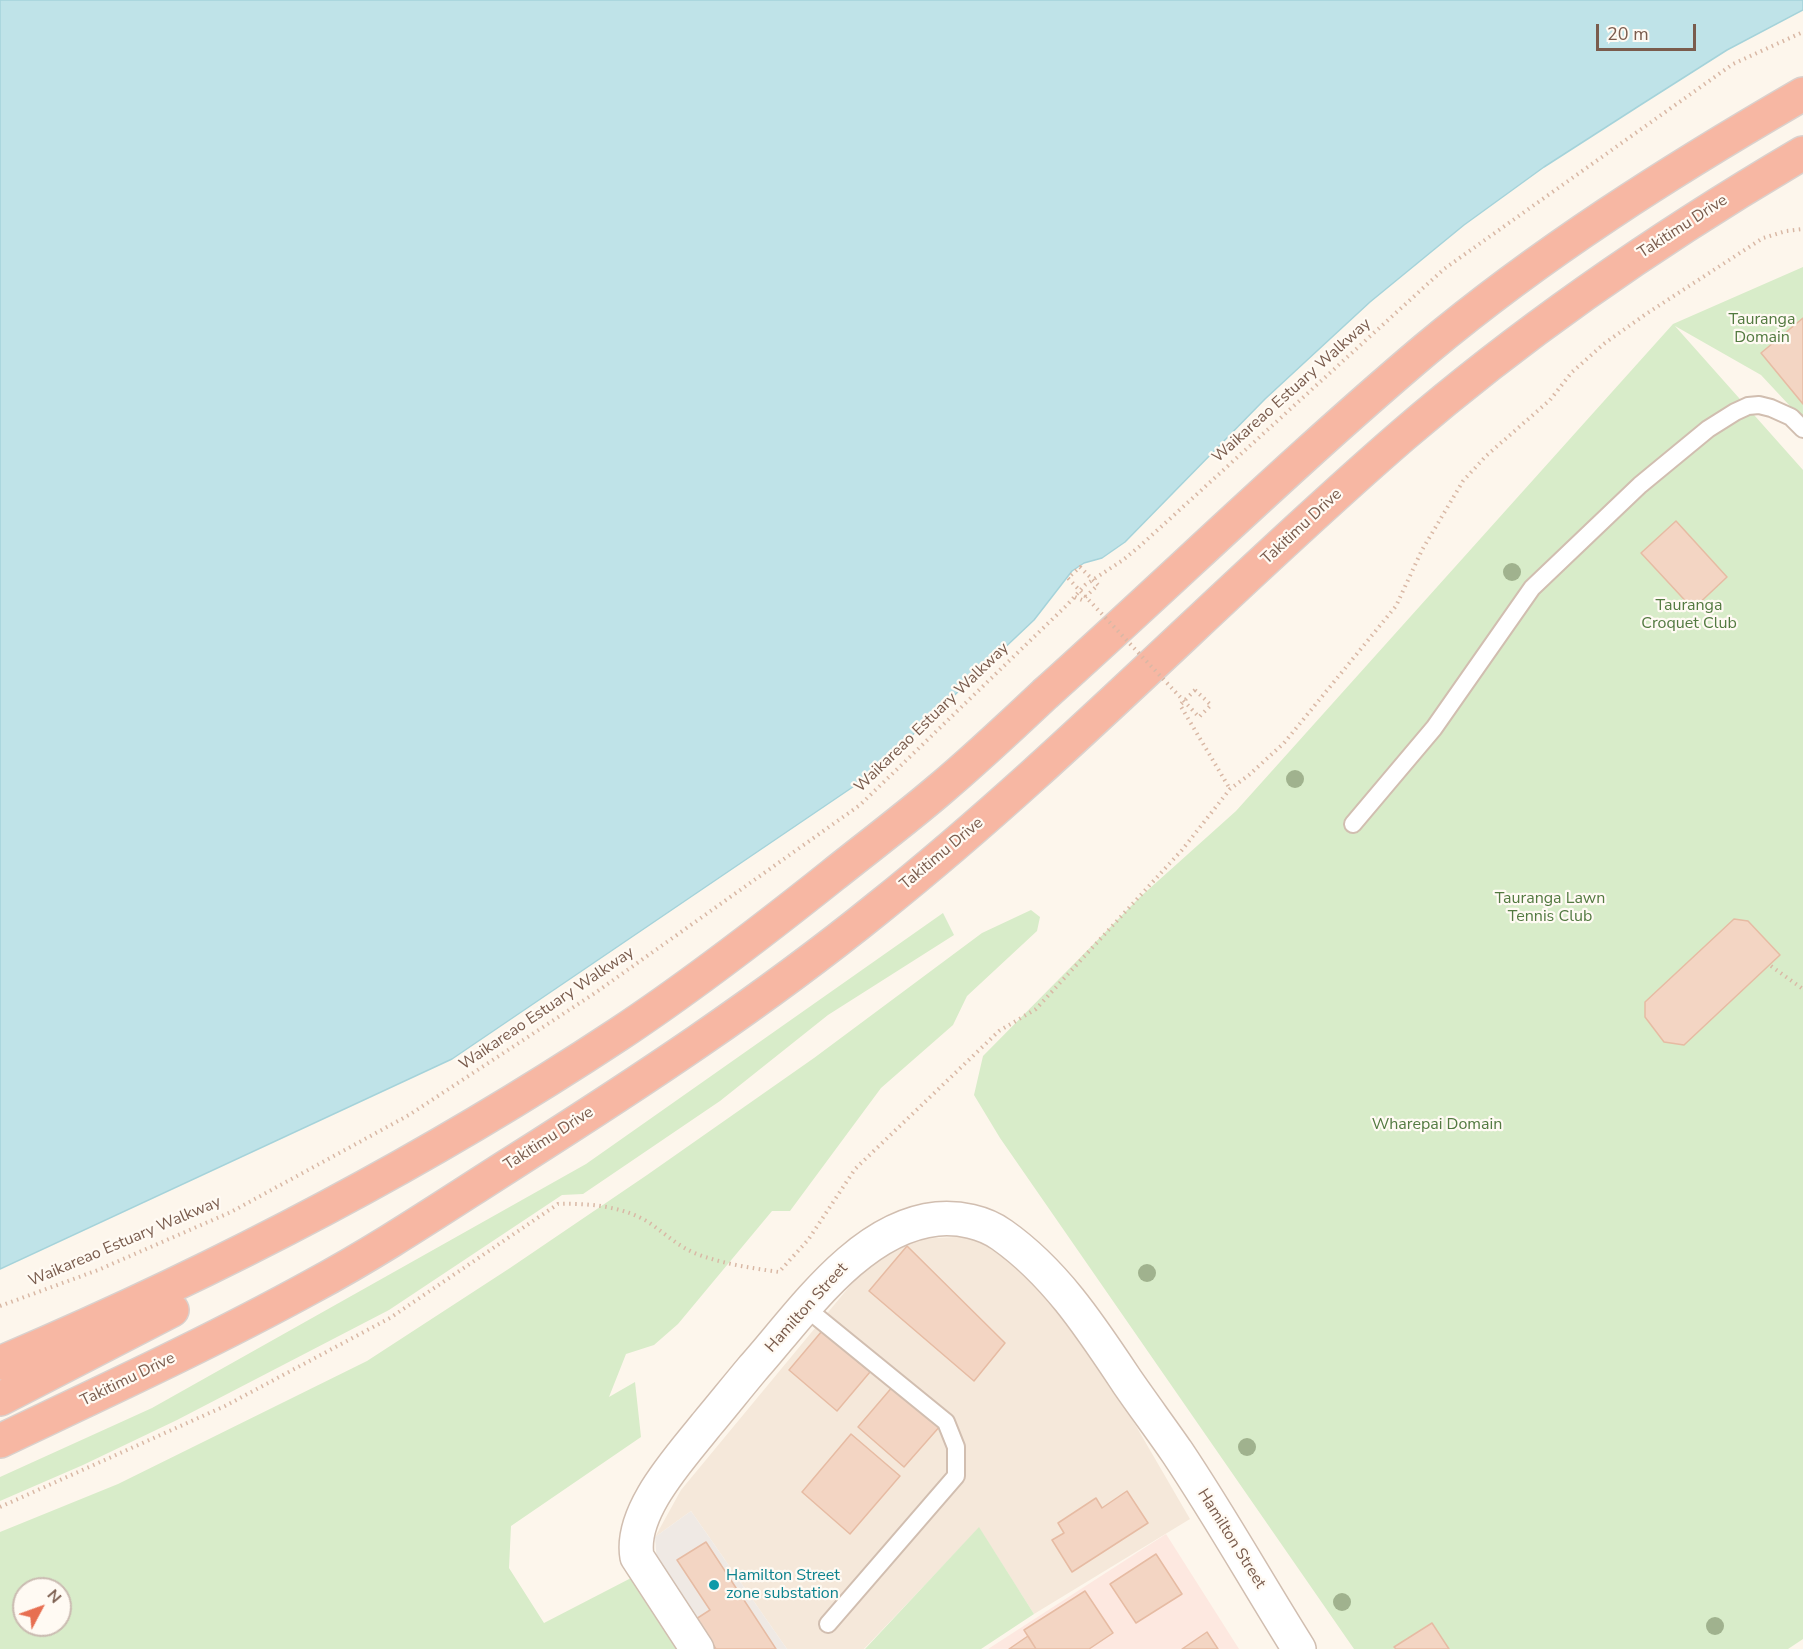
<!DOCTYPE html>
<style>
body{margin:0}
#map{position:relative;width:1803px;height:1649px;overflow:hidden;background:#fdf6ec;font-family:"Nunito Sans",sans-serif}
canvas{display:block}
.north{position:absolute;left:12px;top:1577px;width:60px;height:60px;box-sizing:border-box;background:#fffaf3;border:2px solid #cabbb1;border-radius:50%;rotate:49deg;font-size:16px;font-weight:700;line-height:24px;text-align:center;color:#7a5c4d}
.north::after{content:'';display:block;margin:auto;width:21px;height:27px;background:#e76f51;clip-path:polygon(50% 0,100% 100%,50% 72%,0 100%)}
.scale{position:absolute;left:1596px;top:24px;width:100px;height:27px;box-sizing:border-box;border:3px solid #7a5c4d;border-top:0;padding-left:8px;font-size:18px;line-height:21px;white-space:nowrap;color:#7a5c4d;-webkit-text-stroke:4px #fffaf3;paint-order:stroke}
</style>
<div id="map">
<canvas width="1803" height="1649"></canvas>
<div class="north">N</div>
<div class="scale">20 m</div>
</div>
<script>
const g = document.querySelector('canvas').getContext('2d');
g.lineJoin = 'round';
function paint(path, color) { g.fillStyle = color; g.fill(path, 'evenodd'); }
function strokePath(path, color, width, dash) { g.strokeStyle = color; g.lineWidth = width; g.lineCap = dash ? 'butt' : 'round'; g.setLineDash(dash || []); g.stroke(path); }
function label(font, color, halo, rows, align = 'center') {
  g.font = font + ' "Nunito Sans",sans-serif'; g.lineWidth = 4.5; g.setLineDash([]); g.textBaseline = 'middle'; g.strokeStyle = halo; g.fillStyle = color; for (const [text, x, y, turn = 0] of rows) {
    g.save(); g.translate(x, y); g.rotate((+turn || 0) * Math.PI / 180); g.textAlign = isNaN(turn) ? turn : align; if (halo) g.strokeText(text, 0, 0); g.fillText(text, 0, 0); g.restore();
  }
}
const residential = new Path2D(`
 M975,1236L1018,1267L1089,1345L1190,1519L1034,1614L979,1528L864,1649H787L691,1511L655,1537L681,1490L868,1264L916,1239Z`);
const commercial = new Path2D(`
 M1166,1534L1239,1649H988Z`);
const industrial = new Path2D(`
 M691,1511L787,1649H708L657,1563L655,1537Z`);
const green = new Path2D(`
 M1803,267V420L1761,375L1675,326L1803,470V1639L1788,1649H1354L1000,1138L974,1095L983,1056L1139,898L1236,811L1673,324Z
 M1031,910L1040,917L1037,931L967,996L953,1025L881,1088L790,1211H772L678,1324L654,1345L626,1354L609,1397L635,1382L641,1437L511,1526L509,1568L544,1623L633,1577L680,1649H0V1532L118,1484L367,1361L510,1268L647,1175L814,1058L982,933ZM24,1589H60V1625H24Z
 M943,913L954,935L828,1015L720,1101L583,1194L562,1195L389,1310L177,1420L83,1465L0,1501V1477L152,1408L586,1164Z
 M979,1527L1034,1614L981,1649H865Z`);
const water = new Path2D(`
 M0,0H1803V10L1727,50L1642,104L1544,167L1464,225L1370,302L1265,399L1125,542L1102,558L1084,563L1072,571L1034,620L869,776L452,1059L0,1269Z`);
const building = new Path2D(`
 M1803,318V404L1761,353Z
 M1676,521L1727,577L1693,609L1641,553Z
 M1734,919L1748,921L1780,955L1684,1045L1664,1042L1645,1017V1002Z
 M907,1246L1005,1343L974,1381L869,1291Z
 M822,1331L870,1372L837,1411L789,1370Z
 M894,1385L941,1425L904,1467L858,1427Z
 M851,1434L900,1476L850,1534L802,1492Z
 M1127,1491L1148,1523L1072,1572L1052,1540L1064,1533L1058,1523L1096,1498L1102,1508Z
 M706,1542L776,1649H716L696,1619L710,1610L677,1560Z
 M1156,1554L1182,1594L1136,1623L1110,1584Z
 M1085,1591L1113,1633L1089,1649H1036L1024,1630Z
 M1432,1623L1449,1649H1396L1394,1647Z
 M1207,1632L1218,1649H1182Z
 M1028,1636L1036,1649H1009Z`);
const path = new Path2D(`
 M1075,597L1082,600L1098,585
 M1195,690L1180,705L1230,789
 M1771,966L1803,989
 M0,1306L98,1270L231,1212L409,1115L595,993L860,805L1067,605L1085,585L1123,560L1140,546L1444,269L1733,64L1803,32
 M0,1507L225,1406L390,1318L558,1204C588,1203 625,1206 651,1224C667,1235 679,1247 697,1254C723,1264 751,1268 779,1272L808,1240L855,1169L999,1031L1036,1009L1182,850L1230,789L1249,775L1284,743L1396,606L1422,550L1463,481L1486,456L1550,400L1572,372L1605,343L1646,314L1763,238L1786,231L1803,229`);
const lane = new Path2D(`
 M1353,824L1434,728L1532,588L1640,485L1708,429L1735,412L1748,406L1759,405L1771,408L1791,417L1803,429
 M806,1308L946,1422L956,1447V1476L828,1624`);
const street = new Path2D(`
 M697,1649L637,1557C629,1512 680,1458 706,1425C722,1406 737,1387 753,1368C801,1314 859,1227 937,1219C959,1217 984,1222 1002,1235C1056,1273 1092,1329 1128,1383C1144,1406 1161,1429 1177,1452C1220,1516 1258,1584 1299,1649`);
const highway = new Path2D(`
 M0,1363C217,1271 422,1164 619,1034C693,985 764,930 833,875C868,847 904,820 938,791C975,760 1010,727 1045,694C1172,580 1295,460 1425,350C1542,252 1672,170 1803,94
 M0,1399L172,1310
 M0,1441C105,1391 209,1343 311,1287C380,1250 445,1206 511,1164C637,1084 762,1002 878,908C1062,761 1224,590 1402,436C1526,329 1662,236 1803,153`);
const pathBridge = new Path2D(`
 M1098,585L1080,567L1068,578L1199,717L1211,705L1195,690`);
const trees = [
 [1512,572],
 [1295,779],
 [1147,1273],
 [1247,1447],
 [1342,1602],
 [1715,1626]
];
const markers = [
 [714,1585,6,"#0f9aa8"]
];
const streetNames = [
 ["Takitimu Drive",1683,227,-33],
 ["Waikareao Estuary Walkway",1292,391,-42],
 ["Takitimu Drive",1302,527,-43],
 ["Waikareao Estuary Walkway",932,718,-44],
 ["Takitimu Drive",942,854,-40],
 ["Waikareao Estuary Walkway",547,1009,-34],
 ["Takitimu Drive",549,1139,-33],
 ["Waikareao Estuary Walkway",125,1242,-23],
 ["Hamilton Street",807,1308,-48],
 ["Takitimu Drive",128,1380,-26],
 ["Hamilton Street",1231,1539,58]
];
const parkNames = [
 ["Tauranga",1762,320],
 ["Domain",1762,338],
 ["Tauranga",1689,606],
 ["Croquet Club",1689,624],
 ["Tauranga Lawn",1550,899],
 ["Tennis Club",1550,917],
 ["Wharepai Domain",1437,1125]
];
const cultureNames = [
 ["Hamilton Street",726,1576],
 ["zone substation",726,1594]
];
paint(residential, '#f5e8da');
paint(commercial, '#fde8e0');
paint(industrial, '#efe9e4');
paint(green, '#d8ecc9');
paint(water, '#bfe3e8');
strokePath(water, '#a5d3da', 1.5);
paint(building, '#f3d5c3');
strokePath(building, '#e6bba3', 1.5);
strokePath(lane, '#d1beb0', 20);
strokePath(street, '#d1beb0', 36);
strokePath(highway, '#dad1cd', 36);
strokePath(path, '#d9b8a5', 4, [1.5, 4.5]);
strokePath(lane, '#fff', 16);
strokePath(street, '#fff', 33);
strokePath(highway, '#f7b7a3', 33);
strokePath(pathBridge, '#d9b8a5', 4, [1.5, 4.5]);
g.fillStyle = '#a0b28e';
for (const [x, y] of trees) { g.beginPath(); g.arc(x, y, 9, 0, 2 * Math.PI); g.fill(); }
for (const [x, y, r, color] of markers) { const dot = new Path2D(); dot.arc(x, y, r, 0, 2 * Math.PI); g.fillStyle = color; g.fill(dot); strokePath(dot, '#fffaf3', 2); }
label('16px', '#7a5c4d', '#fffaf3', streetNames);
label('16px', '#537a41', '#fffaf3', parkNames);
label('16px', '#0d838f', '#fffaf3', cultureNames, 'left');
</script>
